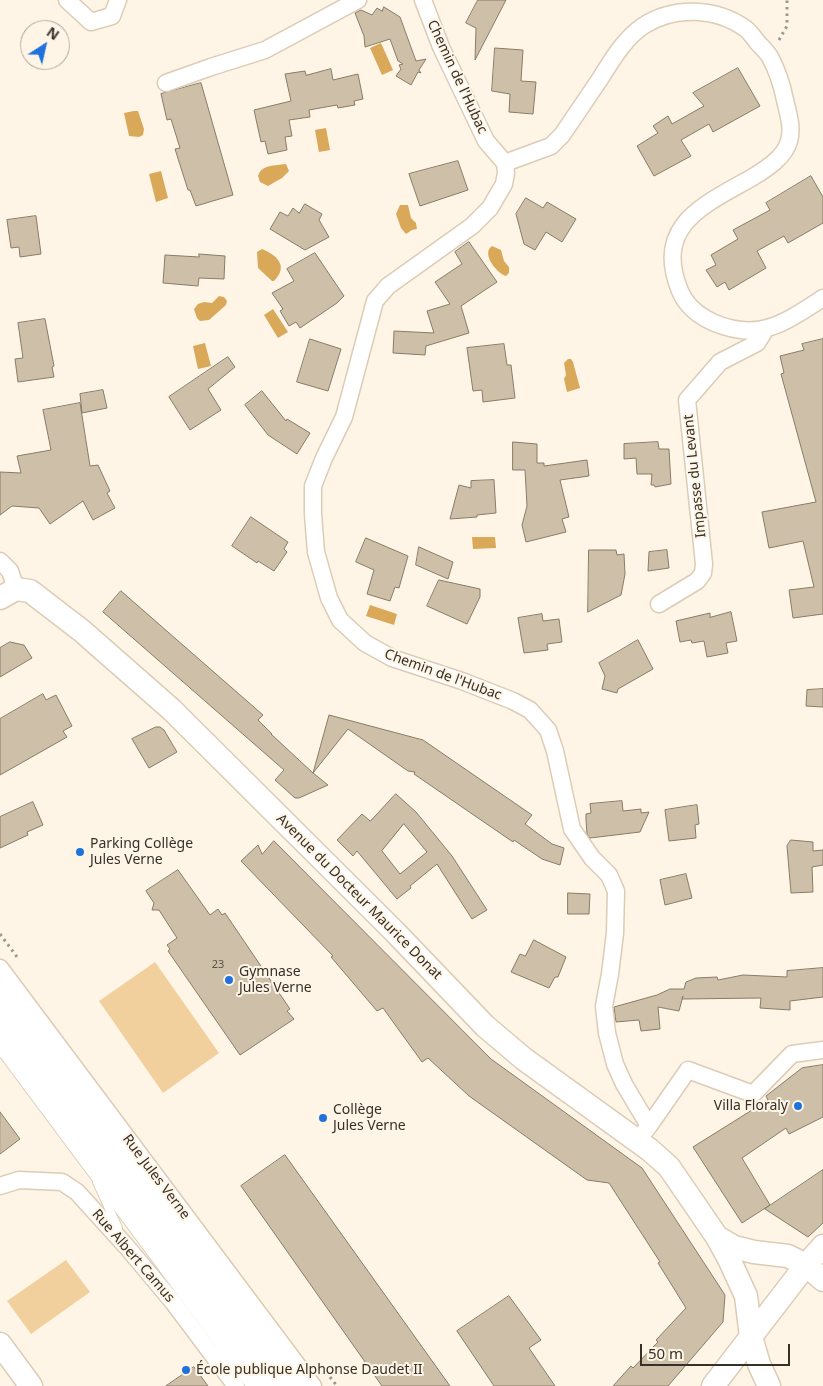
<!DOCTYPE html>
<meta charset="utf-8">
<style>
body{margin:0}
#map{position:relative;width:823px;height:1386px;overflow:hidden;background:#fef5e7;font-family:"Noto Sans",sans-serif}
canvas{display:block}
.north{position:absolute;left:20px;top:20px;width:50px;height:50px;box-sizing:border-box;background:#fef5e7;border:1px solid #aea69a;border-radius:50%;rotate:35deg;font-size:14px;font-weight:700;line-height:20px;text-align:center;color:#363027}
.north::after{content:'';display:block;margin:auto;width:18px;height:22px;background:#1f72dc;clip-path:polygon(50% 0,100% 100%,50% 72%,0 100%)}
.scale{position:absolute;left:640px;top:1344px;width:150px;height:22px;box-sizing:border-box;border:2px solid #363027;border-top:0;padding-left:6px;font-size:15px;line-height:18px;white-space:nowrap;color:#363027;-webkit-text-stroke:4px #fef5e7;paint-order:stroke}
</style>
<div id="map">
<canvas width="823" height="1386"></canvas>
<div class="north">N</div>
<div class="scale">50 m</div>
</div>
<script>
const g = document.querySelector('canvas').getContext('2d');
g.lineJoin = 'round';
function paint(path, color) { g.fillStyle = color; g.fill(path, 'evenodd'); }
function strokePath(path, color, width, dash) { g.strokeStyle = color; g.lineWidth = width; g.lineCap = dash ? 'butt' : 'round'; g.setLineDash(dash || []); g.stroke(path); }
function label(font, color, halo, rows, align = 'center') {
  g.font = font + ' "Noto Sans",sans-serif'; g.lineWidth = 4; g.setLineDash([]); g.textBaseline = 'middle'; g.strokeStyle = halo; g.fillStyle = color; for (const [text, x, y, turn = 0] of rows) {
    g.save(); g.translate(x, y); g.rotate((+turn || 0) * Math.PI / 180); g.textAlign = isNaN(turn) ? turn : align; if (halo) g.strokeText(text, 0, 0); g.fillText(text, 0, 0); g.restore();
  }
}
const green = new Path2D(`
 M155,962L219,1053L163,1093L99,1001Z
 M66,1260L90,1292L31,1334L7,1301Z`);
const water = new Path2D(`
 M381,43L393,70L382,75L370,48Z
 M134,111H138L144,129L143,135L139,137L129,136L124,113Z
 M326,128L330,150L319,152L315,130Z
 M286,164L289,171L282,178L268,186L260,182L258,176C262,164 275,166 286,164Z
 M161,171L168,198L156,202L149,174Z
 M400,205H408L411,218L416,223L417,229L412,230L406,234L401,228L396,214Z
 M492,246L501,250L504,261L509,267V273L506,276C496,273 481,253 492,246Z
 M262,249C277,255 289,266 274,281H272L258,268L257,252Z
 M219,296L224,297L227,301L226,305L209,320L200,321L197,318L194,309L198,304L204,302L212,303Z
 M273,309L288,332L278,338L264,315Z
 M205,343L211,366L198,369L193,346Z
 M568,359H571L573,362L580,388L567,392L564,379L566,375L564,363Z
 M472,537H495L496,548L473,549Z
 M370,605L397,614L394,625L366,616Z`);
const building = new Path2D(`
 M478,0H506L475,60L476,28L466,23Z
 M384,7L400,17L416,61L426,59L419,70L421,73L418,72L411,85L396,76L401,69L399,65L403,64L398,61L390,39L365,47L364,36L355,13L361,10L372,15L377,8L382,11Z
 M495,48L523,50L521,81L536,82L533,114L509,112L510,94L492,91Z
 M738,68L760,106L713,132L709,124L681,140L691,156L654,176L637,146L658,133L653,126L668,116L672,124L704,106L693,93Z
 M331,69L333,80L358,74L363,99L354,101L355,105L338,108L337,105L309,110L310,117L289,120L292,136L285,137L287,150L268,154L265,141L261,142L254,110L291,101L285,74L305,71L306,75Z
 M201,83L233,195L196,206L190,190H188L175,149L180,148L171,119L167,120L161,94Z
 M458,161L468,190L420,206L409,174Z
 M811,176L823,197V223L788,243L784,236L757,251L766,268L729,290L725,282L717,287L706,270L716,265L711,255L738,239L733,230L770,210L766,203Z
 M526,198L543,208L547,202L576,219L562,242L546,232L535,250L524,244L516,214Z
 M305,204L322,214L319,220L329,237L305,250L270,229L280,212L288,216L293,208L299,213Z
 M36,216L41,254L20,257L19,247L11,248L7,220Z
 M469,242L497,282L461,306L469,333L426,346L425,355L393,353L394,331L434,333L427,311L450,304L435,282L462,264L455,252Z
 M315,253L344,296L337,303L300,328L296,322L289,326L280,311L283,309L272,293L294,281L287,269Z
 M199,254L225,256L224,279L199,278L198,286L163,283L165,255L199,257Z
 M45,319L54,366L52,367L54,377L18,382L15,359L23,358L18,323Z
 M310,339L341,349L328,391L297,382Z
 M823,339V614L793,618L789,590L814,587L803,541L769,548L762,512L816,502L781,374L784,373L780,356L804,350L802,344Z
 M504,344L507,365H511L515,398L483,402L482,390L473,391L467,348Z
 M228,357L235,367L208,389L221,410L190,430L169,397Z
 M103,390L107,408L82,413L80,394Z
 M262,391L286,421L287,419L310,433L297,454L268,435L245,405Z
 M80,403L90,466L98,465L110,491L107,493L115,508L93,520L83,501L50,524L39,508L12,506L0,515V472L21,473L17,456L51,450L43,410Z
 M513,442L537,444V463H544V466L587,460L589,476L560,480L569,517L562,519L566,532L526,542L522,525L527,506L525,470H513Z
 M658,442L659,449H669L671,484L655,487L654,485H651L652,474H637L636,458L624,459V444Z
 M494,480L496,513L477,515V517L450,519L459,485L471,488V481Z
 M251,517L288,542L284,549L287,552L274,571L258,561L257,563L232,546Z
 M366,538L408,556L399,588L395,587L390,601L367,594L374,570L356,562Z
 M419,547L453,562L448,579L416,565Z
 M589,550H616L617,555L624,554L625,574L621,595L588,612Z
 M667,550L669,568L648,571L649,552Z
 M439,580L480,589V597L467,624L427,606Z
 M121,591L263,715L258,720L272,734H271L313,773L329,715L423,740L532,815L525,824L552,844L564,848L560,865L542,859L514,840L513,842L414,774L415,772L408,771L348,729L313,773L328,785L299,798H295L275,780L284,770L103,612Z
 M731,612L737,641L726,643L728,653L707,657L704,641L692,643L691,640L680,642L676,621L710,613V617Z
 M542,614L543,621L559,619L562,642L547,644L548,650L524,653L518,618Z
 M638,640L653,669L618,689L617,693L602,689L605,676L599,663Z
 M10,642L24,645L32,658L0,677V648Z
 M823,689V707L806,706L807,690Z
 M43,694L46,700L56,695L72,726L63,731L67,737L0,775V719Z
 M156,727H160L164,730L177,752L149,768L132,739Z
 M396,794L416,812L452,856L487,910L472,919L437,864L410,886L411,888L397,899L357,851L353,856L337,840L362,814L370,821ZM404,824L427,852L400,874L382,851Z
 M622,801L623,811L641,809V813L649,812L640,832L590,838L587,834L586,820V814L591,813L590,804Z
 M33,802L43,825L27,832L28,835L0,848V817Z
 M697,805L699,824L695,825L696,838L669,841L665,810Z
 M791,840L813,842V851L823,850V865L812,867L813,892L791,893L787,846Z
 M274,841L491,1059L642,1168L725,1295L723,1322L668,1386H613L631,1366L633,1368L658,1342L656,1340L686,1308L658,1263L660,1262L609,1183L587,1180L469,1096L428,1058L422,1062L383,1008L377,1011L331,957L333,956L241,861L258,845L262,854Z
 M178,870L210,915L218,909L222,915L225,913L290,1009L287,1011L294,1019L240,1055L168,951L170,949L167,945L177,938L159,910H152L154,903L146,891Z
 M686,874L692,898L665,905L660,880Z
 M568,893L590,894L589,914H568Z
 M534,940L566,957L558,977H555L549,988L511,972L520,954L525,956Z
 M823,968V997L790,1001V1010L760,1008L761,998L682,999L683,996L679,1011L658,1007L660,1029L641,1031L639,1020L616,1022L614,1007L657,995L670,989H684L686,982L696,978L717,977L718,980L743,975L787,977V971Z
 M823,1065V1117L789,1134L786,1128L742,1158L770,1205L742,1223L693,1147L768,1100L766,1096L802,1068Z
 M0,1112L20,1139L0,1154Z
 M285,1155L450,1386H382L241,1186Z
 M823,1170V1223L808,1237L765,1209Z
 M509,1296L541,1340L529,1348L555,1386H494L457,1331Z
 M194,1367L208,1386H166Z`);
const path = new Path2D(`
 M779,40L787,26V0
 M0,934L17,957
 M330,1377L337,1386`);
const lane = new Path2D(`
 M97,1182L118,1228`);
const street = new Path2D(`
 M67,0L91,22L112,16L118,0
 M423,0L441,47L486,141L505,163L506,173L504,184L490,208L472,226L388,286L375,301L344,417L324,458L313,486V514L316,552L329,598L340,620L365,643L392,658L462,681L513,701L530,710L548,730L555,751L572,829L592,858L609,875L616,891L615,933L610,974L604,1006L607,1033L615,1064L624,1084L649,1126L638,1140
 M166,83L211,67L265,50L358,0
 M505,163L551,146L562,135C575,116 587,98 600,79C612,60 624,39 643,26C673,6 716,7 746,29C750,32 754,38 758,43C762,47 767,52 770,57C777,70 782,85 785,100C788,113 793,128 789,141C785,157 766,169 753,177C704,205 653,225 680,291C690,315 717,327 741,330C772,334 798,314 823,298
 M0,561L10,571L16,589
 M659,604L697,581L703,573L704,564L687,400L720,362L757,343L765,330
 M0,968L313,1386
 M649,1126L688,1070L753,1094L792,1054L823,1050
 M0,1186L19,1180L62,1182L77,1192L126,1246L173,1302L236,1386`);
const secondary = new Path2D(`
 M0,598L16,589L30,591L82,631L172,710L395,932L485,1026L524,1059L650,1150L669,1167L717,1237L729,1259L746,1296L751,1337L759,1364L769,1386
 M717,1237L734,1247L754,1252L788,1256L806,1265L823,1280
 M0,1344L31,1386
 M713,1386L806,1265L823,1246`);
const highway = new Path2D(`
 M0,996L289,1386
 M0,1033L263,1386`);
const markers = [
 [80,852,5,"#1f72dc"],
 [229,980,5,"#1f72dc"],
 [798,1106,5,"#1f72dc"],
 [323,1118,5,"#1f72dc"],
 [186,1370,5,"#1f72dc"]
];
const numberNames = [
 ["23",218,965]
];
const streetNames = [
 ["Chemin de l'Hubac",457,77,65],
 ["Impasse du Levant",695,476,-96],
 ["Chemin de l'Hubac",443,675,20],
 ["Avenue du Docteur Maurice Donat",359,897,45],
 ["Rue Jules Verne",156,1177,53],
 ["Rue Albert Camus",133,1256,49]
];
const poiNames = [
 ["Parking Collège",90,844],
 ["Jules Verne",90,860],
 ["Gymnase",239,972],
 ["Jules Verne",239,988],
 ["Villa Floraly",788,1106,"right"],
 ["Collège",333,1110],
 ["Jules Verne",333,1126],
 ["École publique Alphonse Daudet II",196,1370]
];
paint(green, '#f2d09d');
paint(water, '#d9a858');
paint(building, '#cebfa8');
strokePath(building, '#8a7b66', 1);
strokePath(lane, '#dcccb5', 10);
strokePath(street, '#dcccb5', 19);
strokePath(secondary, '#dcccb5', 25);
strokePath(highway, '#dcccb5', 30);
strokePath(path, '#9f988c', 3, [2.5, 4]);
strokePath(lane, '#fff', 8);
strokePath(street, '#fff', 16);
strokePath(secondary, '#fff', 22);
strokePath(highway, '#fff', 28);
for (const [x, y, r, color] of markers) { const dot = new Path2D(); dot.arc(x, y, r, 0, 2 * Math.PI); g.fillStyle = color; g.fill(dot); strokePath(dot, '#fef5e7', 2); }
label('11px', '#5c5447', null, numberNames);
label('14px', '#363027', '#fef5e7', streetNames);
label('14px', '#363027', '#fef5e7', poiNames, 'left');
</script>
